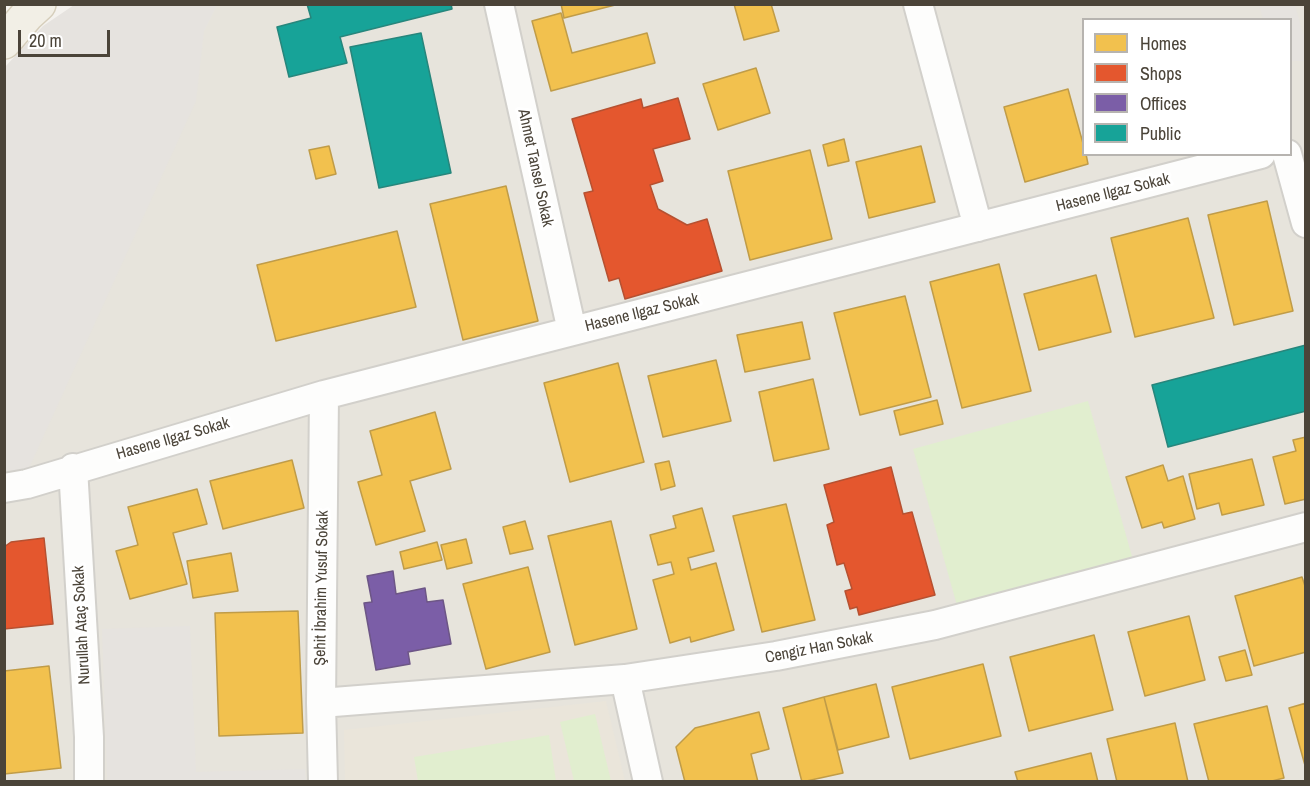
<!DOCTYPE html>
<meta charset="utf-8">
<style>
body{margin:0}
#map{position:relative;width:1310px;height:786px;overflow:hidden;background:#f4f2ee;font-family:"Archivo Narrow",sans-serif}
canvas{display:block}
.frame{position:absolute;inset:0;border:6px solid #4b4439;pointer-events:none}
.legend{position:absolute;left:1082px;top:18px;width:210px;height:138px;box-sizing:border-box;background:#fff;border:2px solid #b7b4b0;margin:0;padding:8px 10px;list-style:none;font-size:18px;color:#4b4439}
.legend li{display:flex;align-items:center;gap:12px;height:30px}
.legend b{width:30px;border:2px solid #b7b4b0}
.scale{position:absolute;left:18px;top:30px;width:92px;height:27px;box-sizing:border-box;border:3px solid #4b4439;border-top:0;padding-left:8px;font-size:18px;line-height:21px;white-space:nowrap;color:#4b4439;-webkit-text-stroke:4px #fff;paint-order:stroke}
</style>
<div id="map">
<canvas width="1310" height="786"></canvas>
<div class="frame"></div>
<ul class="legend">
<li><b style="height:16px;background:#f2c14e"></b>Homes</li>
<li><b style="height:16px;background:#e4572e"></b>Shops</li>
<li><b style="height:16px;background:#7b5ea7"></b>Offices</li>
<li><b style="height:16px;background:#17a398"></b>Public</li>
</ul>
<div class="scale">20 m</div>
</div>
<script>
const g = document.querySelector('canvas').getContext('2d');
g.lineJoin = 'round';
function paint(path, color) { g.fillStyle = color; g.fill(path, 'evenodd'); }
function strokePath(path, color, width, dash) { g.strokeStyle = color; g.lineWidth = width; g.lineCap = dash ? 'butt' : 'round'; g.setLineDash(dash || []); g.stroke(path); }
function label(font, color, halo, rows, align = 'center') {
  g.font = font + ' "Archivo Narrow",sans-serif'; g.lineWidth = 6; g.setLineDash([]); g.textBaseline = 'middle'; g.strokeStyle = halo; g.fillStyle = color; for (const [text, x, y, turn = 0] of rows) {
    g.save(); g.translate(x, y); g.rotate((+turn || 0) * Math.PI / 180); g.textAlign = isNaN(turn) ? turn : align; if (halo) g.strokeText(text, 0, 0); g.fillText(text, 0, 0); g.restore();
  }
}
const residential = new Path2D(`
 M93,5H1305V781L5,782V78ZM1084,20H1290V154H1084Z`);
const education = new Path2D(`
 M606,701L625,781H345L344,730Z`);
const green = new Path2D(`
 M1088,401L1133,560L958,609L913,449Z
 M595,714L611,781H574L560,722Z
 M549,735L556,781H418L414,757Z`);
const parking = new Path2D(`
 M74,5H217L204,31L196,101L29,468L5,475L4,68L43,26Z
 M1259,5H1295L1303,34H1305V61H1291L1290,20L1263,19Z
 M190,626L196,772L305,769L306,781H107L102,629Z`);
const homes = new Path2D(`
 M561,4H619L564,18Z
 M734,4H771L779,31L744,40Z
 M561,13L572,53L647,33L655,63L551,91L532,21Z
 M756,68L770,113L718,130L703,84Z
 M1068,89L1084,147V154H1086L1088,164L1025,182L1004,107Z
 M844,139L849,161L828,166L823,145Z
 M329,146L336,174L316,179L309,150Z
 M921,146L935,202L869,218L856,162Z
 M810,150L832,239L750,260L728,171Z
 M506,186L538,321L463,340L430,204Z
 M1267,201L1293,311L1234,325L1208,215Z
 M1188,218L1214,318L1135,337L1111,238Z
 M397,231L416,307L276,341L257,265Z
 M999,264L1031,391L962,408L930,282Z
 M1096,275L1111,332L1039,350L1024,294Z
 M905,296L931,397L860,415L834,313Z
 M802,322L810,359L745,372L737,335Z
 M716,360L731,421L663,437L648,376Z
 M618,363L644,462L570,482L544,383Z
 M813,379L829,449L774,461L759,392Z
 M937,400L943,424L900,435L894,411Z
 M435,412L451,469L410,481L425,531L376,545L358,482L382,475L370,431Z
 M1306,437V499L1285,504L1273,457L1296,451L1293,440Z
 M1252,459L1264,505L1222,515L1219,503L1197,509L1189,474Z
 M292,460L304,508L223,529L210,481Z
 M669,461L675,486L661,490L655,464Z
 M1163,465L1168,481L1183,476L1195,519L1164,528L1162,522L1142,528L1126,477Z
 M197,489L207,524L173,533L187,584L130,599L116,551L138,545L128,507Z
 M786,504L815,620L762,632L733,516Z
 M702,508L714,551L688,558L691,570L716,563L734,630L691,642L690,637L670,643L653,580L674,574L671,562L658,565L650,535L676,528L673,516Z
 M525,521L533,549L510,554L503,527Z
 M611,521L637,629L575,645L548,536Z
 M466,539L472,563L447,569L441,545Z
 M437,542L442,560L404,569L400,552Z
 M231,553L238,591L193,598L187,561Z
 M528,567L550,652L486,669L463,584Z
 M1302,577L1306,589V652L1254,666L1235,596Z
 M298,611L303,733L219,736L215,613Z
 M1189,616L1205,680L1145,696L1128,632Z
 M1094,635L1113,710L1029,731L1010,657Z
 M1245,650L1252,675L1226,681L1219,657Z
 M983,664L1001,736L910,759L892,687Z
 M49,666L61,768L4,774V671Z
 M876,684L889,737L838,750L824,697Z
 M824,697L843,773L802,782L783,708Z
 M1306,703V769L1289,708Z
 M1267,706L1284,778L1268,782H1209L1194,724Z
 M759,712L769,749L751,754L758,782H685L676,747L695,728Z
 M1175,723L1188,782H1117L1107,739Z
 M1091,753L1098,782H1018L1015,772Z`);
const shops = new Path2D(`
 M678,98L690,139L653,149L663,181L650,185L658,209L687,225L707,219L722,271L625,299L619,278L609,281L584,193L593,191L572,119L641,99L643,108Z
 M891,467L903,514L912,512L935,595L859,615L857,607L850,609L845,591L852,589L844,563L837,565L827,525L834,522L824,485Z
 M44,538L53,624L4,629V547L11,542Z`);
const offices = new Path2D(`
 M393,571L396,594L425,588L427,602L443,600L451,644L408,652L410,664L376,670L364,603L372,602L367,576Z`);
const public = new Path2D(`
 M307,4H451L452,9L340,37L347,63L289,77L277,27L311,18Z
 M421,33L451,173L379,188L350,47Z
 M1306,345V411L1168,447L1152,385Z`);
const minor = new Path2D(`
 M499,4L572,331
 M918,4L978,227
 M1287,154L1306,223
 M73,468L89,737V782
 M4,488L27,484L324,395L1261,154
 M625,679L648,782
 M321,703L625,679L776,656L935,625L1306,527
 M323,782L321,703L324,395`);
const primary = new Path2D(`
 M4,42L27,15L39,4`);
const streetNames = [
 ["Ahmet Tansel Sokak",535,168,78],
 ["Hasene Ilgaz Sokak",1113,193,-14],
 ["Hasene Ilgaz Sokak",642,313,-14],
 ["Hasene Ilgaz Sokak",173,439,-16],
 ["Şehit İbrahim Yusuf Sokak",322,588,-89],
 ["Nurullah Ataç Sokak",82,625,-93],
 ["Cengiz Han Sokak",819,648,-11]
];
paint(residential, '#e7e4dc');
paint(education, '#eae5da');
paint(green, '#e1eecf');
paint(parking, '#e6e3df');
paint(homes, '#f2c14e');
strokePath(homes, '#c09c48', 1.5);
paint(shops, '#e4572e');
strokePath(shops, '#b65131', 1.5);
paint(offices, '#7b5ea7');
strokePath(offices, '#6d5686', 1.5);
paint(public, '#17a398');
strokePath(public, '#27867c', 1.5);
strokePath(minor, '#d2d0cb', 32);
strokePath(primary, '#d6cebb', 36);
strokePath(minor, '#fdfdfc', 28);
strokePath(primary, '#f2efe6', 33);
label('16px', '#4b4439', '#fff', streetNames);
</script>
